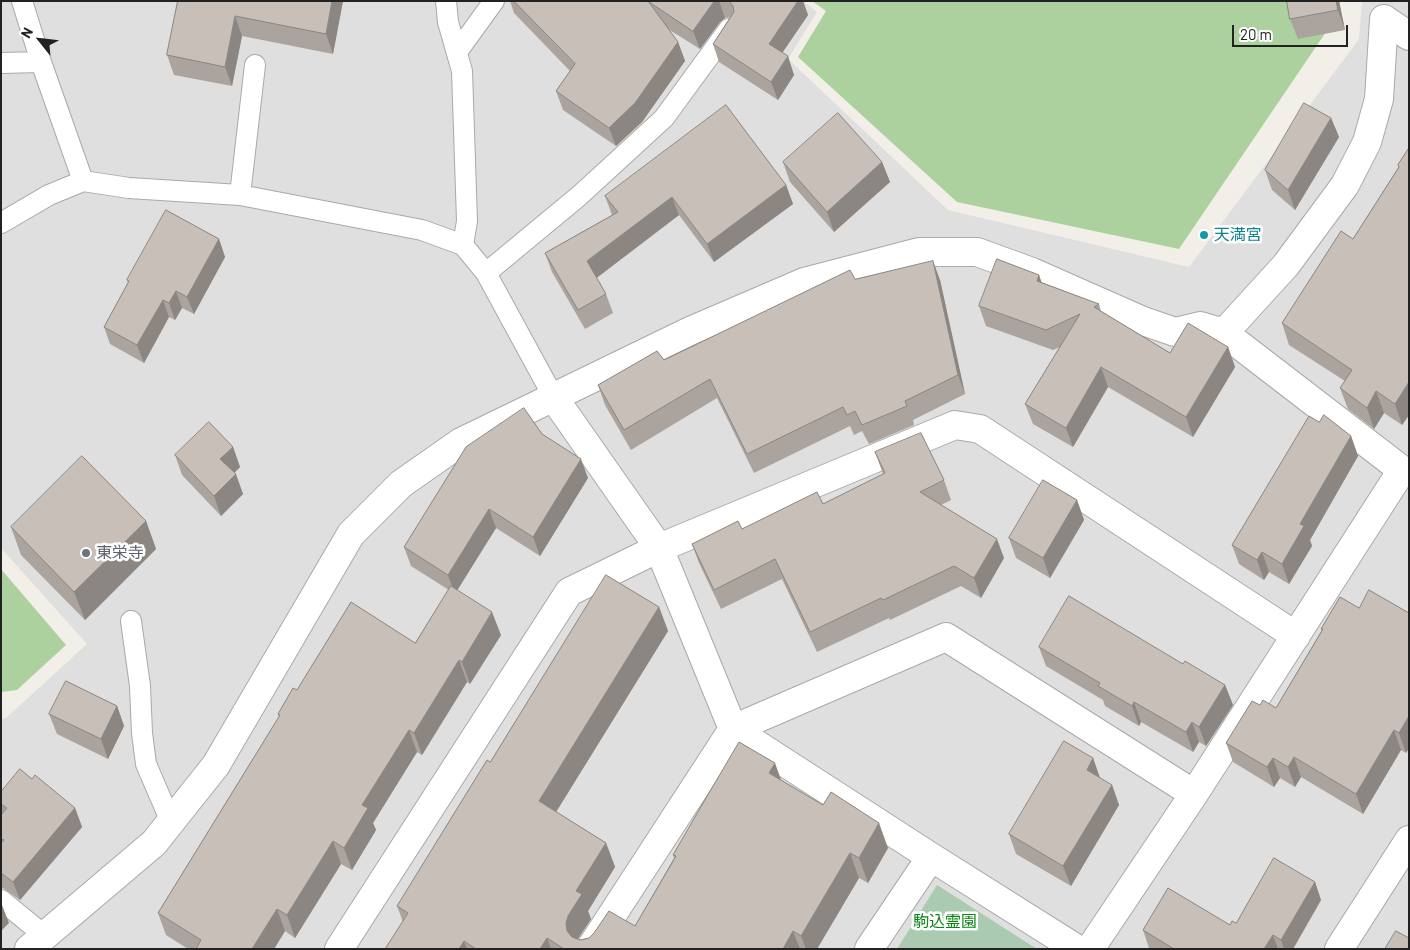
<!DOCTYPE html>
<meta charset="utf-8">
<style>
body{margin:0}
#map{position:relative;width:1410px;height:950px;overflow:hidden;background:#f2efe9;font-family:Barlow,sans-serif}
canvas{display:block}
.frame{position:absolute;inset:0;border:2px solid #222;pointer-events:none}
.north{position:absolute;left:15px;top:15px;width:50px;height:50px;-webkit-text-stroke:4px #fff;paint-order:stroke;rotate:299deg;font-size:14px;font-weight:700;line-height:20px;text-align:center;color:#222}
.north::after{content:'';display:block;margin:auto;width:18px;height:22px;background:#222;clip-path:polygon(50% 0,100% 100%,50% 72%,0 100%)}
.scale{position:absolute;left:1232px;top:25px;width:116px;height:22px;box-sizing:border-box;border:2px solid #222;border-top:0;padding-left:6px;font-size:15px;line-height:18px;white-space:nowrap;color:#222;-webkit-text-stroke:4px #fff;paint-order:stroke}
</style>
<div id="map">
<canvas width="1410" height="950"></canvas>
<div class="frame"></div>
<div class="north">N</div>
<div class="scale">20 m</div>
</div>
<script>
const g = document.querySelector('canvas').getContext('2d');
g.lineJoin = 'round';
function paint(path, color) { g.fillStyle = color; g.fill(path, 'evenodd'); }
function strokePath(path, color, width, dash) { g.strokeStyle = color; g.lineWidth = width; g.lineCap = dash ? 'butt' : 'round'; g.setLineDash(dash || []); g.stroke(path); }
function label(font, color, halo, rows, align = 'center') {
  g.font = font + ' Barlow,"Noto Sans JP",sans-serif'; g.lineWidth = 5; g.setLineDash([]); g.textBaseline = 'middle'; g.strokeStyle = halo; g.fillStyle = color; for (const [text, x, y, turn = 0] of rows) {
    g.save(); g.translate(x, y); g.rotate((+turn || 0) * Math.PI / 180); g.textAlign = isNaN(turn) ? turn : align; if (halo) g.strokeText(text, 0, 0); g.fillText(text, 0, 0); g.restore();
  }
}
const residential = new Path2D(`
 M1,1H803L817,12L788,59L948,210L1189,267L1359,39L1362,1H1409V949H1V719L6,718L87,644L1,548Z`);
const forest = new Path2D(`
 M812,1H1314L1328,29L1179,249L957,202L798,57L826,11Z
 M1,569L66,645L17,690L1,692Z`);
const cemetery = new Path2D(`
 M937,885L1037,949H897Z`);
const lane = new Path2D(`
 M22,1L41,62L83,181
 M446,1L448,22L462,71L467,221L463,245
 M457,52L494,1
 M1,63L41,62
 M240,195L255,65
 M1,223L49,195L83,181L129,188L240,195L422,230L463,245L486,273L554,398
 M486,273L579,196L664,118L729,29
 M131,621L140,686L142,733L146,764L171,822
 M1,900L45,936`);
const street = new Path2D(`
 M1384,19L1409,36
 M1224,333L1286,265L1345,185L1367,142L1379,99L1384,19
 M554,398L659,548L733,729L931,857L1077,949
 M29,949L154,843L216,765L351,534L401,484L461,442L690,331L804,282L919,252H977L1032,272L1143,321L1175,332L1200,326L1224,333L1402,470L1194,794L1090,949
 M339,949L569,592L659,548L955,425L980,429L1296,636
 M590,949L733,729L946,637L1194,794
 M869,949L931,857
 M1339,949L1409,840`);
const wall = new Path2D(`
 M178,1H343L333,54L242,36L232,86L174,75L167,55Z
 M510,1H803L808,15L782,53L794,75L778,100L719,62L713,44L730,17L725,18L720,22L700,49L668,29L678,42L685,61L642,122L616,146L563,110L556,91L570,71L514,13Z
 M1339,1L1345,30L1298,39L1290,19Z
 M1331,118L1339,137L1295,210L1272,190L1265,170Z
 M1409,148V415L1402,425L1384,413L1374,429L1348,409L1340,388L1345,381L1289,345L1282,323L1353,239L1398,168V165Z
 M783,162H882L890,182L834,232L790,182Z
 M786,185L793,204L714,262L679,215L596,278L606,294L613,313L585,329L552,272L545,253L612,215L605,196Z
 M219,239L225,257L194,314L182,308L175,320L169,317L144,363L110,344L104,327L128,283L127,280Z
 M1039,275L1041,282L1099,304L1101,311L1170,353L1228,347L1235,367L1193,437L1108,387L1073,447L1033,424L1025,404L1060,347L1053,350L986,326L979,306Z
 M855,279L940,280L965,394L913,420L914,425L869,444L862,431L854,435L850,426L754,473L717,398L631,450L605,405L598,385L664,360Z
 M542,434L588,478L540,556L496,528L457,590L501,635L470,684L467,682L422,755L417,752L373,823L376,830L352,870L341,864L295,938L285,931L274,949H188L166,935L158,913L279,717L278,714L297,690L415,643L449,590L411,566L404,547Z
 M1351,436L1358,456L1310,540L1312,546L1289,584L1269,572L1264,580L1239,564L1232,545Z
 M233,447L240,467L234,473L243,494L221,516L182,475L175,455Z
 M875,452L944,480L951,500L941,505L1004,558L981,598L961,586L890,620L889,618L817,652L782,579L721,609L699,563L692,544L823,504L883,474Z
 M1077,500L1084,520L1050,578L1016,558L1009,538Z
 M146,521L156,549L85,620L21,555L11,527Z
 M659,607L668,631L556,812L606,843L615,867L588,911L591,919L578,939L580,940L635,926L674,858L673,855L781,780L888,848L868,883L859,878L817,949H385L403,922L397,906L490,762Z
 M1359,608L1409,613V748L1406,753L1401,750L1363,814L1301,777L1295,787L1280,778L1274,787L1233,762L1226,743L1260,705L1276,708L1322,630L1321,629Z
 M1039,647L1183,664L1225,685L1233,705L1206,746L1199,742L1193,752L1141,722L1139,726L1105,706L1103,700L1046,666Z
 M117,706L124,726L108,759L57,734L49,714Z
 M1093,758L1100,778L1112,785L1119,805L1071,886L1016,854L1009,834Z
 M32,779L75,808L82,827L20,900L3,888L1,889V792Z
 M1315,882L1321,900L1293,949H1151L1149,948L1143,930L1230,925L1236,923Z`);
const shadedWall = new Path2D(`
 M332,1H343L333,54L326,34Z
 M715,1H719L725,18L720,22L700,49L693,31L713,3Z
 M798,1H803L808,15L776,62L769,44Z
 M1336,1H1339L1345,30L1338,10Z
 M235,16L242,36L232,86L225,67Z
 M678,42L685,61L642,122L616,146L609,128Z
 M788,56L794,75L778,100L771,82Z
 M1331,118L1339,137L1295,210L1288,190Z
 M882,162L890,182L834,232L827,212Z
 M786,185L793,204L714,262L707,244Z
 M672,197L679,215L594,280L587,261Z
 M219,239L225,257L194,314L187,297Z
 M933,261L940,280L965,394L958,375Z
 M1039,275L1046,295L1037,281Z
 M176,291L182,308L175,320L169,303Z
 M163,300L169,317L144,363L137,345Z
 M1228,347L1235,367L1193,437L1186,417Z
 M1101,367L1108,387L1073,447L1066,428Z
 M1409,382V415L1402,425L1395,404Z
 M1376,391L1384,413L1374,429L1367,408Z
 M1351,436L1358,456L1310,540L1312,546L1289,584L1282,564L1300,524Z
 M233,447L240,467L228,479L220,459Z
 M581,459L588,478L540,556L533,537Z
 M236,474L243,494L221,516L214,496Z
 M1077,500L1084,520L1050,578L1043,558Z
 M489,509L496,528L455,594L448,575Z
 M146,521L156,549L85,620L74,592Z
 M997,539L1004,558L981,598L974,578Z
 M1262,552L1269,572L1264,580L1257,560Z
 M659,607L668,631L548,825L539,801Z
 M492,612L501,635L470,684L462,662Z
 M459,660L467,682L422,755L414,733Z
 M1225,685L1233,705L1206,746L1199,727Z
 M1134,702L1141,722L1139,726L1132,706Z
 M117,706L124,726L108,759L101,739Z
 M1409,716V748L1406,753L1399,733Z
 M1192,722L1199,742L1193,752L1186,732Z
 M409,730L417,752L373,823L376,830L352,870L344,848L362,805Z
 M1394,730L1401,750L1363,814L1356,794Z
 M1294,757L1301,777L1295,787L1288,767Z
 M1093,758L1100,778L1087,770Z
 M1273,758L1280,778L1274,787L1267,767Z
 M775,763L784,788L769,773Z
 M1112,785L1119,805L1071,886L1063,866Z
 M75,808L82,827L20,900L13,882Z
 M879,823L888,848L868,883L859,858Z
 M333,841L341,864L295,938L287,915Z
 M606,843L615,867L588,911L591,919L577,940L575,949L567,931L566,923L576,891Z
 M850,853L859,878L817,949H806L801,936Z
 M1315,882L1321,900L1293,949H1284L1281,940Z
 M2,905L9,923L1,931V906Z
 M277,909L285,931L274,949H252Z
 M793,931L800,949H783Z
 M1273,935L1278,949H1264Z
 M547,938L551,949H540Z
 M464,941L467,949H459Z`);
const building = new Path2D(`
 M178,1H332L326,34L235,16L225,67L167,55Z
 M514,1H648L678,42L635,103L609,128L556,91L575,64Z
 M648,1H715L713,3L693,31Z
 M729,1H798L769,44L788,56L771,82L713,44L734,12L733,6Z
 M1287,1H1336L1338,10L1290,19Z
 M1304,103L1331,118L1288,190L1265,170Z
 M726,105L786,185L707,244L672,197L587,261L606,294L578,310L545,253L618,212L605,196Z
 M838,113L882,162L827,212L783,162Z
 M1409,148V382L1395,404L1376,391L1367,408L1340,388L1352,370L1282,323L1341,231L1353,239L1399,167L1398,165Z
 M166,210L219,239L187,297L176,291L169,303L163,300L137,345L104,327L129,281L127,280Z
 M997,259L1039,275L1037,281L1099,304L1094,307L1170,353L1188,323L1228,347L1186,417L1101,367L1066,428L1025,404L1080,314L1046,330L979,306Z
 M933,261L958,375L905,401L907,406L862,425L855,411L847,415L843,407L747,454L710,379L624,430L598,385L657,351L664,360L850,270L855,279Z
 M524,408L542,434L581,459L533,537L489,509L448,575L404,547L466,447Z
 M1324,415L1351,436L1300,524L1304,526L1282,564L1262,552L1257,560L1232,545L1309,416L1319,422Z
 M209,422L233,447L220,459L236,474L214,496L175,455Z
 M921,433L944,480L920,492L997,539L974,578L954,566L883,600L881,598L810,632L775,559L714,590L692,544L738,521L742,529L817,492L823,504L885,473L875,452Z
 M82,456L146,521L74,592L11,527Z
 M1043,480L1077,500L1043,558L1009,538Z
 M606,575L659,607L539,801L606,843L576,891L582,894L568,916L566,923L567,931L572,937L580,940L589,938L594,933L609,911L635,926L676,856L673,855L706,798L739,742L775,763L769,773L823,805L831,792L879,823L859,858L850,853L801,936L793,931L783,949H564L547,938L540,949H476L464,941L459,949H385L408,913L397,906L487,760L490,762Z
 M451,586L492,612L462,662L459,660L414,733L409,730L362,805L368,808L344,848L333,841L287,915L277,909L252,949H196L201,940L158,913L280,715L278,714L293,688L297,690L351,602L415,643Z
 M1369,590L1409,613V716L1399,733L1394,730L1356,794L1294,757L1288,767L1273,758L1267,767L1226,743L1252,701L1260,705L1263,700L1276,708L1323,629H1321L1340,597L1359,608Z
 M1069,596L1183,664L1185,661L1225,685L1199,727L1192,722L1186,732L1134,702L1132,706L1098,686L1100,683L1039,647Z
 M66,681L117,706L101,739L49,714Z
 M1064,741L1093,758L1087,770L1112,785L1063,866L1009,834Z
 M20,769L32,779L35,775L75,808L13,882L1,873V843L4,840L1,839V815L7,808L1,804V792Z
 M1274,858L1315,882L1281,940L1273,935L1264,949H1174L1143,930L1168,888L1230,925L1232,921L1236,923Z
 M1396,931L1409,938V949H1385Z`);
const markers = [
 [1204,235,5,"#0f9aa8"],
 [86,553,5,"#6b7280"]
];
const cultureNames = [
 ["天満宮",1214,235]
];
const worshipNames = [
 ["東栄寺",96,553]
];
const parkNames = [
 ["駒込霊園",945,922]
];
paint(residential, '#e0dfdf');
paint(forest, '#add19e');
paint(cemetery, '#aacbaf');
strokePath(lane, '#a9a9a9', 22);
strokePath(street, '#a9a9a9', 30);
strokePath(lane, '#fff', 20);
strokePath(street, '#fff', 28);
paint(wall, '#aba49e');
paint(shadedWall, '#8b8681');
paint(building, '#c7bfb8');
strokePath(building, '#8b8681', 1);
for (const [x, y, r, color] of markers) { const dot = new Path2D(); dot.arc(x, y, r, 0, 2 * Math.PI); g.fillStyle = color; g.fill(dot); strokePath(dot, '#fff', 2); }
label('16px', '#0d838f', '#fff', cultureNames, 'left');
label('16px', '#5b616d', '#fff', worshipNames, 'left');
label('16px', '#0c8416', '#fff', parkNames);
</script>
